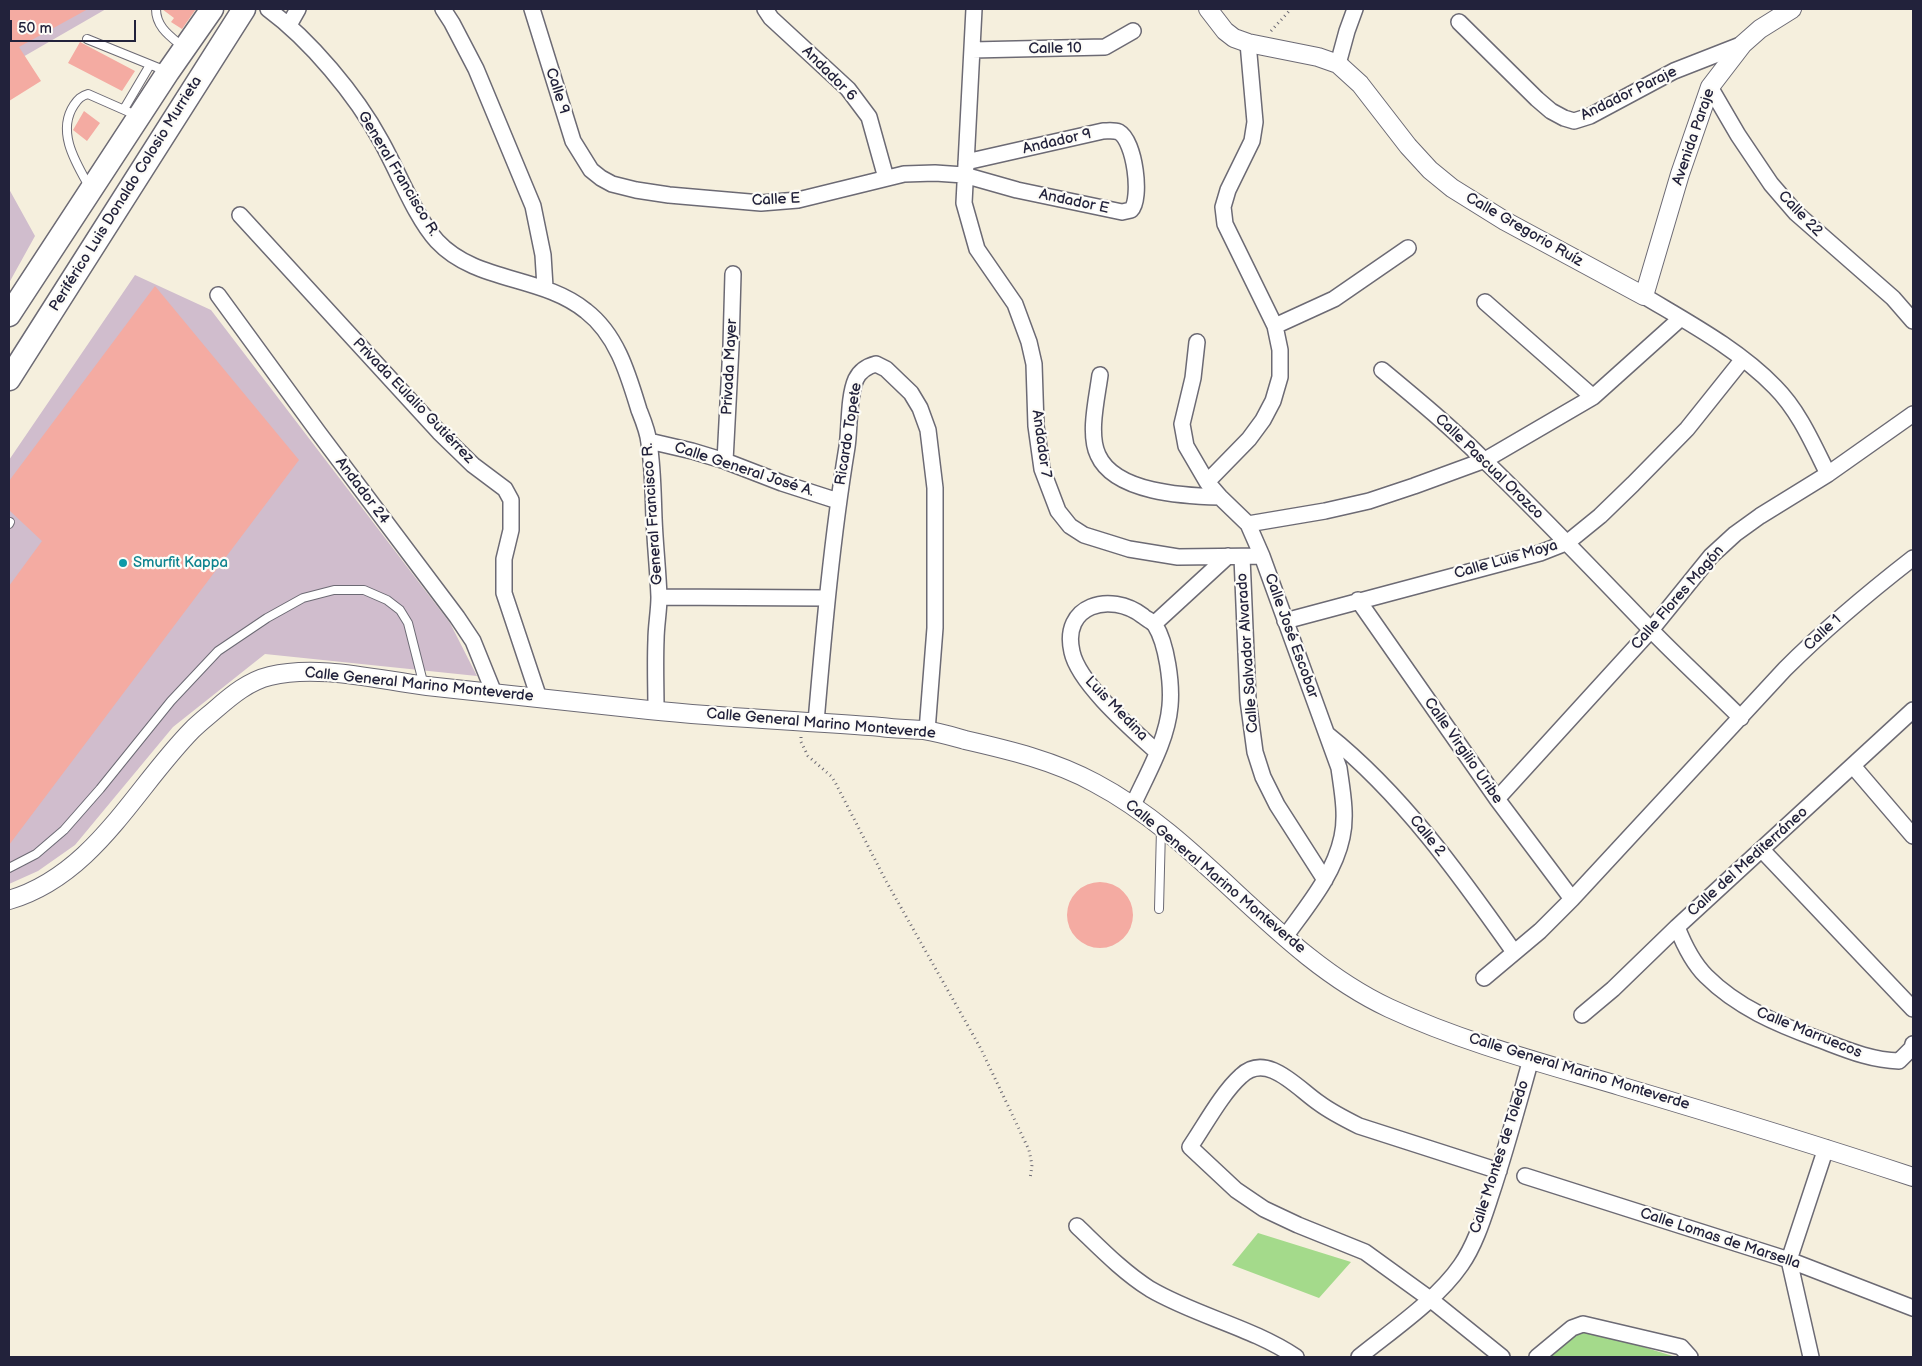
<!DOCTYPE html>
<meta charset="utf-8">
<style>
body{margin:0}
#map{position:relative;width:1922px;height:1366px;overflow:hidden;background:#f5efdd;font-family:"Balsamiq Sans",sans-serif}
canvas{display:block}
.frame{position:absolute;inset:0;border:10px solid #22223b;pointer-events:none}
.scale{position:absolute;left:10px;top:20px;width:126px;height:22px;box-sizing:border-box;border:2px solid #22223b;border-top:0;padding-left:6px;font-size:15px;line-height:18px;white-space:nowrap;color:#22223b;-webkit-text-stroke:4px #fdfcf7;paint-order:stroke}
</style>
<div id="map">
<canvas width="1922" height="1366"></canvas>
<div class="frame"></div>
<div class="scale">50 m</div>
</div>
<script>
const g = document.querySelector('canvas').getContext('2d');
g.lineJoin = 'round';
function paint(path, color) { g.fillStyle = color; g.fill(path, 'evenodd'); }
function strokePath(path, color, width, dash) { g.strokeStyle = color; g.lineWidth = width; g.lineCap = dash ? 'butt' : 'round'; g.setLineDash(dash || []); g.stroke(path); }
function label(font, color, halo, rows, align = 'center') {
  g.font = font + ' "Balsamiq Sans",sans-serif'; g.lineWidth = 4.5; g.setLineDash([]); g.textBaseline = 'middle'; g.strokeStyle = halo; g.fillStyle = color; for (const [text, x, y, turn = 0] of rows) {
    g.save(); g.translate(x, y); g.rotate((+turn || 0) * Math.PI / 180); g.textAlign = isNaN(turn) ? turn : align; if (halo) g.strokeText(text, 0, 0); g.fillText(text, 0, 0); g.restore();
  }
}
const industrial = new Path2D(`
 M9,9H106L9,65Z
 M9,189L35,236L9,283Z
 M135,275L211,310L450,623L477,676L265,654L173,727L75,845L38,871L9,884V460Z`);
const green = new Path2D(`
 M1258,1233L1351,1262L1319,1298L1232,1265Z
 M1581,1328L1676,1357H1677H1548Z`);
const building = new Path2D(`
 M9,9H88L19,47L41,81L9,101Z
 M162,9H196L182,29L171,22L174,18Z
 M80,42L135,71L122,91L68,63Z
 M84,111L100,123L87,141L73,130Z
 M155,286L299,460L9,845V586L42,541L9,510V481Z
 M1067 915a33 33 0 1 1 66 0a33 33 0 1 1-66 0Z`);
const path = new Path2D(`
 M1271,31L1291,9
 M801,737V742L808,756L832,777L836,784L886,881L981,1049L1029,1150L1032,1165L1030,1179`);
const service = new Path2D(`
 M156,9C156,27 170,36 183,47
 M87,39L166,71
 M124,109L150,65
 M90,188C76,163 56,132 74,105C78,99 81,96 88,94L138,116
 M9,524L10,522
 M9,868L36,854L64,830L100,789L171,701L218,651L267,618L303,598L334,590H364L387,600L400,610L408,623L424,686
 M1159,909L1161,829`);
const minor = new Path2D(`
 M268,9C310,40 356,95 381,141C398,171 415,217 437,241C476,283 542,275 586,311C617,335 628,374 639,410C643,420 648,432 649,443C653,468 653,493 654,518C655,544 658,570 659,597C659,611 656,626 656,640C655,664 656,687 656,711
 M443,9L452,23L476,69L533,206L543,255L545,287
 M532,9L573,141L591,170L601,178L612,184L636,190L669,195L761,203L798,200L904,174L935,173L964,175L1017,190L1122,212L1131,210C1142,199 1135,141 1119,132C1114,130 1108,131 1103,131L966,162
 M765,9L771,18L848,89L869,117L886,178
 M974,9L964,203L977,249L1015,304L1029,342L1034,364L1036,426L1042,469L1058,511L1070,526L1084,535L1129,549L1178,557L1262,556
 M1459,22L1537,99L1551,111L1564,118L1574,121L1590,116L1674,71L1743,44
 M289,25L298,9
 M972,50L1105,47L1133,31
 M1338,64L1347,31L1355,9
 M1710,87L1738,135L1771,184L1796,213L1893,298L1913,321
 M240,215L439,432L473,465L505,489L511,500V530L504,559V593L539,698
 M218,295L318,432L457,617L473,641L494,693
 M1644,296C1689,323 1738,349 1775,387C1799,411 1813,444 1828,474
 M1485,302L1593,397
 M1275,326L1334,299L1408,248
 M1197,342L1193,378L1182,424L1186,446L1207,482L1220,497L1248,524L1262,556L1339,768C1342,790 1347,815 1342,837C1334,875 1307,906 1285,937
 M1382,370C1417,399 1452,428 1484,460C1541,515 1596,573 1651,630C1680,660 1711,688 1741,718
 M1100,375C1097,398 1088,434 1098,455C1115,493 1185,496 1220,497
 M649,441L692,451L725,461L782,483L838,501
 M725,461L731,346L733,274
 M1207,482L1249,439L1263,420L1273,401L1280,377V350L1275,326L1225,224L1223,207L1228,190L1252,141L1255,122L1248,43
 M1248,524L1325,511L1369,501L1414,486L1485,460L1593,397L1681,318
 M1242,557L1248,700L1255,752L1263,777L1277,805L1325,880
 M659,597L826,598
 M1358,600L1497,799L1572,899
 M1285,621L1540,553L1568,542L1600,516L1633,484L1687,429L1743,359
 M1154,624L1228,556
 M816,722C824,629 832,538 847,447C850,427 848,397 856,379C860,371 868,366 876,364L886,369L911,393L920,408L928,430L935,488V628L927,731
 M1327,734C1402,794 1459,874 1514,952
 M1853,766L1913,836
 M1497,799L1651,630L1711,556L1735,534L1760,516L1828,474L1913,414
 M1133,805C1147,774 1167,741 1170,706C1172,684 1167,644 1155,625C1152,621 1146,619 1143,616C1110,591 1061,605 1072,652C1079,684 1133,730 1157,752
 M1762,850L1913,1009
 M1677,927C1684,945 1692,962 1706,976C1737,1007 1777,1024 1818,1039C1845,1049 1869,1060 1899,1061L1912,1048L1913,1044
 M1484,978L1540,931L1572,899L1785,669C1825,629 1868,593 1913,558
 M1582,1015L1613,989L1677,927L1913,710
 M1499,1171L1359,1126C1345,1119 1331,1112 1319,1103C1298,1089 1267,1051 1241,1076C1222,1093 1205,1125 1190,1147L1236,1190L1264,1209L1298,1225L1365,1252L1430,1299L1502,1357
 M1525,1176L1789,1260L1913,1308
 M1077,1226C1100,1248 1123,1272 1150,1289C1196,1316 1251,1327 1296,1357
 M1359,1357C1391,1331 1437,1300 1461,1265C1475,1245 1483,1219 1491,1195C1506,1150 1518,1105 1531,1059
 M1537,1357L1572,1328L1583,1324L1681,1347L1690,1357
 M1811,1357L1789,1260L1826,1148`);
const tertiary = new Path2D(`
 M1208,9L1225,31L1234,38L1248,43L1318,57L1338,64L1360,84L1408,146L1430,170L1452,188L1505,221L1644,296L1680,174L1710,87L1743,44L1760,29L1792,9
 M9,900C94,875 134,789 192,730C200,722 208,716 216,709C232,695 249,681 270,676C318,664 378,680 427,686C501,694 575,702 649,710C726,718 804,721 881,727C895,729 910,729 924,730C938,732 951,736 965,740C1009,750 1055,761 1095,783C1205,841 1276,955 1389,1008C1462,1042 1542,1063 1620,1086C1718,1115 1816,1145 1913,1177`);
const primary = new Path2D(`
 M9,315L168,72L212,9
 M9,379L244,9`);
const markers = [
 [123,563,5,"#0f9aa8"]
];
const streetNames = [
 ["Calle 10",1055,49,-1],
 ["Andador 6",829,74,45],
 ["Calle 9",557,91,72],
 ["Andador Paraje",1629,94,-26],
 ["Avenida Paraje",1694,137,-71],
 ["Andador 9",1057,142,-13],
 ["General Francisco R.",398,174,59],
 ["Periférico Luis Donaldo Colosio Murrieta",126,194,-58],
 ["Calle E",776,200,-3],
 ["Andador E",1074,202,12],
 ["Calle 22",1800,214,46],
 ["Calle Gregorio Ruíz",1524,230,30],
 ["Privada Mayer",730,367,-87],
 ["Privada Eulalio Gutiérrez",413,401,46],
 ["Ricardo Topete",849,434,-81],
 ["Andador 7",1041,444,82],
 ["Calle Pascual Orozco",1489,467,44],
 ["Calle General José A.",744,470,18],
 ["Andador 24",362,491,53],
 ["General Francisco R.",653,514,-94],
 ["Calle Luis Moya",1506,560,-16],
 ["Calle Flores Magón",1678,598,-49],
 ["Calle 1",1823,633,-43],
 ["Calle José Escobar",1291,636,70],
 ["Calle Salvador Alvarado",1248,653,-94],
 ["Calle General Marino Monteverde",419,685,6],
 ["Luis Medina",1116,709,46],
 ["Calle General Marino Monteverde",821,724,5],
 ["Calle Virgilio Uribe",1463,751,55],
 ["Calle 2",1427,836,51],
 ["Calle del Mediterráneo",1748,862,-42],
 ["Calle General Marino Monteverde",1215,877,40],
 ["Calle Marruecos",1809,1033,22],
 ["Calle General Marino Monteverde",1579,1072,17],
 ["Calle Montes de Toledo",1500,1157,-72],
 ["Calle Lomas de Marsella",1720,1239,18]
];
const cultureNames = [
 ["Smurfit Kappa",133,563]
];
paint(industrial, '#d0bdcd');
paint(green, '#a4da8b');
paint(building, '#f4aba2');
strokePath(service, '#6c6a74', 10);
strokePath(minor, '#6c6a74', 18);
strokePath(tertiary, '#6c6a74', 20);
strokePath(primary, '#6c6a74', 25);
strokePath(path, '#6c6a74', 3, [1, 4]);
strokePath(service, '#fff', 8);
strokePath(minor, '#fff', 15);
strokePath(tertiary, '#fff', 18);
strokePath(primary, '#fff', 22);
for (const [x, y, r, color] of markers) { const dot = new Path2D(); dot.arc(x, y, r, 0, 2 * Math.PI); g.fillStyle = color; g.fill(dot); strokePath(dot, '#fdfcf7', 2); }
label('15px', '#22223b', '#fdfcf7', streetNames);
label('15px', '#0d838f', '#fdfcf7', cultureNames, 'left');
</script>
